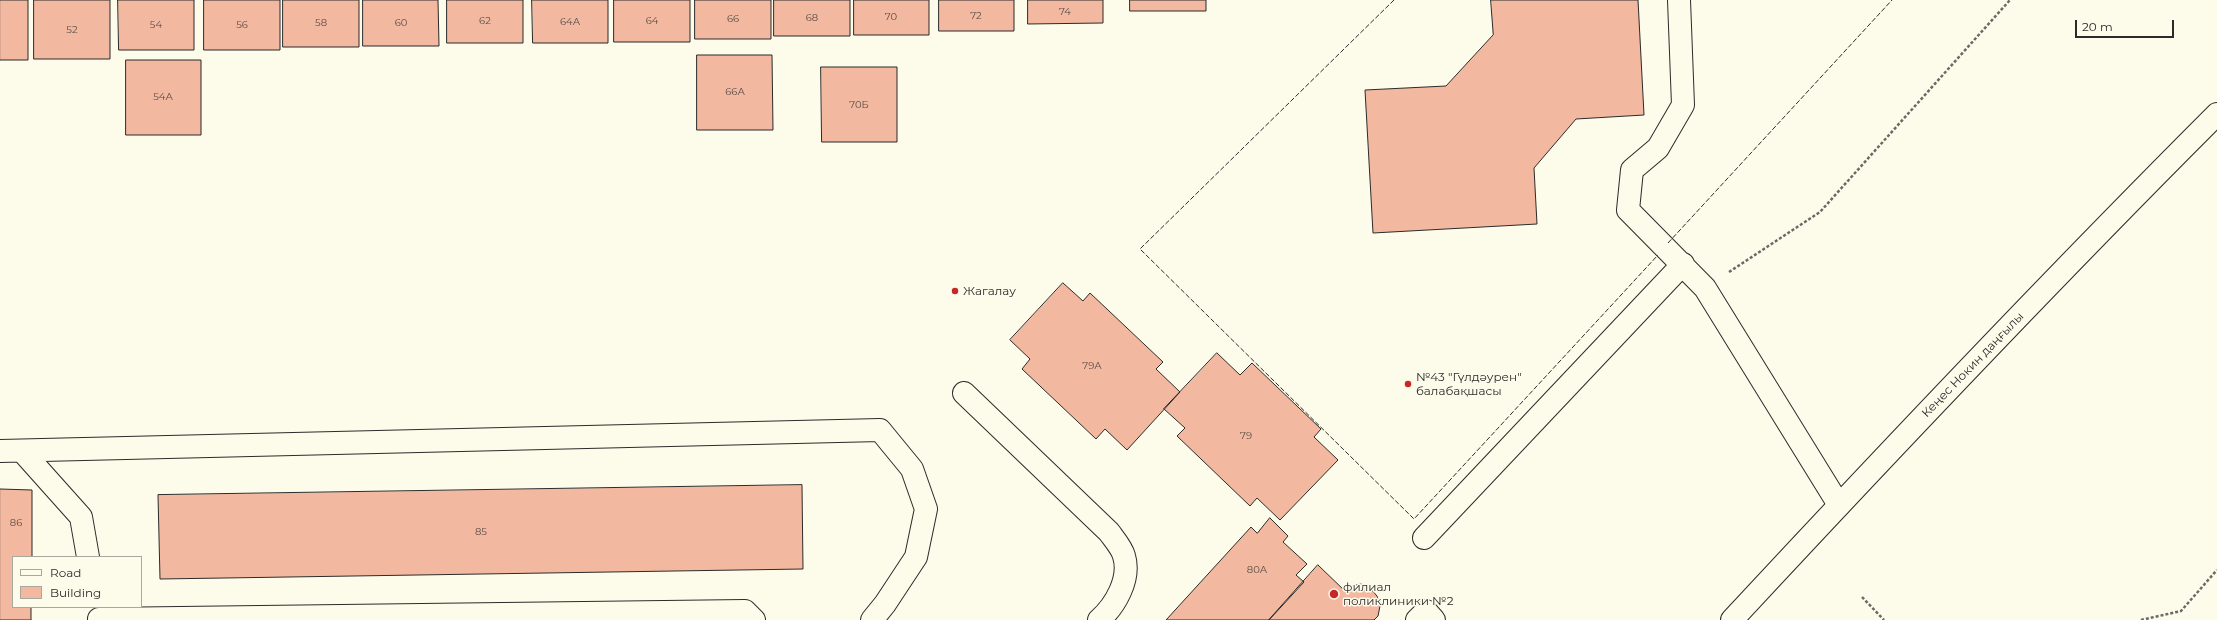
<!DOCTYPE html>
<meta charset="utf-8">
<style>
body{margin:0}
#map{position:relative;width:2217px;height:620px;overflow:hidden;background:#fdfbea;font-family:Montserrat,sans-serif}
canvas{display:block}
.legend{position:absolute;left:12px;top:556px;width:130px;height:52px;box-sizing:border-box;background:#fdfbea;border:1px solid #a9a89e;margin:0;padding:5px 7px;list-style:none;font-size:12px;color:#2b2b2b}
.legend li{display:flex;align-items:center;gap:8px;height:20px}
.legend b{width:20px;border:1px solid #a9a89e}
.scale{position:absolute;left:2075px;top:20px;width:99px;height:18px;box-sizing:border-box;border:2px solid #2b2b2b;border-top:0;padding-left:5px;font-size:12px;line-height:14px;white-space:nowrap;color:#2b2b2b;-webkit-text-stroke:3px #fdfbea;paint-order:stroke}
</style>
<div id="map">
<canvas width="2217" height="620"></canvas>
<ul class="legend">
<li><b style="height:5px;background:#fdfbea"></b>Road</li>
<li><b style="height:11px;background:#f2b8a0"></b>Building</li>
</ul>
<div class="scale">20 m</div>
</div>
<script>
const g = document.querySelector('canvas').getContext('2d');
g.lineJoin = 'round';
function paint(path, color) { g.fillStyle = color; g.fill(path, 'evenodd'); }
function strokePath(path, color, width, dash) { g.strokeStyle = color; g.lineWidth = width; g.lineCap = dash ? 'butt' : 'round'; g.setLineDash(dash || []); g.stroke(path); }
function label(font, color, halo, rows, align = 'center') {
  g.font = font + ' Montserrat,sans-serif'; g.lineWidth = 3; g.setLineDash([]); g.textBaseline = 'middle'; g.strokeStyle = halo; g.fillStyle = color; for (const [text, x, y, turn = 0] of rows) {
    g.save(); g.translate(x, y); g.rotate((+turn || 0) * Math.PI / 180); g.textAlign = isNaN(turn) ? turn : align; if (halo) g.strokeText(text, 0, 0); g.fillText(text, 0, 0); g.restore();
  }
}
const building = new Path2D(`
 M0,0H28V60H0Z
 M34,0H110V59H34Z
 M118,0H194V50H119Z
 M204,0H280V50H204Z
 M283,0H359V47H283Z
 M363,0H438L439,46H363Z
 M447,0H523V43H447Z
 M532,0H608V43H533Z
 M614,0H690V42H614Z
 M695,0H771V39H695Z
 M774,0H850V36H774Z
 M854,0H929V35H854Z
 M939,0H1014V31H939Z
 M1028,0H1103V23L1028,24Z
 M1130,0H1206V11H1130Z
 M1491,0H1638L1644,115L1576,119L1534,168L1537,224L1373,233L1365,90L1446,86L1493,35Z
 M697,55H772L773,130H697Z
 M126,60H201V135H126Z
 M821,67H897V142H822Z
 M1063,283L1083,301L1090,293L1163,362L1156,369L1180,392L1127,450L1105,429L1096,439L1022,369L1030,359L1010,340Z
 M1217,353L1240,375L1252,363L1321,429L1314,437L1338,460L1280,520L1257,498L1250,506L1177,436L1185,428L1164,409Z
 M802,485L803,569L160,579L158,495Z
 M0,489L32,490V557H13V607H31V620H0Z
 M1270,518L1288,536L1283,542L1307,564L1296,575L1304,582L1269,620H1166L1251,527L1257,533Z
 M1318,565L1346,592L1352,586L1361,584L1370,588L1377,596L1380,606L1378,616L1374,620H1269Z`);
const path = new Path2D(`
 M1729,272L1820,212L2010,0
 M1862,597L1884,620
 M2141,620L2181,611L2217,570`);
const minor = new Path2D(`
 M1679,0L1683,105L1658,148L1632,170L1628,210L1705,288L1839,505
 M964,393L1109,532C1114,539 1122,548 1124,556C1131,579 1115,606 1099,620
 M0,451L880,430L912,469L926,509L916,557L885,604L872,620
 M22,451L81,517L88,557
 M1424,538L1683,264
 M99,619L745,611L754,620
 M1417,620L1426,611L1434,620`);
const highway = new Path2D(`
 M1732,620C1891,449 2052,279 2217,114`);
const fence = new Path2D(`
 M1394,0L1140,249L1414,519L1658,255
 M1668,243L1892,0`);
const markers = [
 [955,291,4,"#c62828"],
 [1408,384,4,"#c62828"],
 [1334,594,5,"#c62828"]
];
const numberNames = [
 ["74",1065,12],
 ["72",976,16],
 ["70",891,17],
 ["68",812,18],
 ["66",733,19],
 ["62",485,21],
 ["64",652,21],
 ["64А",570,22],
 ["58",321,23],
 ["60",401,23],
 ["54",156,25],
 ["56",242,25],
 ["52",72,30],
 ["66А",735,92],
 ["54А",163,97],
 ["70Б",859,105],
 ["79А",1092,366],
 ["79",1246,436],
 ["86",16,523],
 ["85",481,532],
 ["80А",1257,570]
];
const poiNames = [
 ["Жагалау",963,291],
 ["№43 \"Гүлдәурен\"",1416,377],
 ["балабақшасы",1416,391],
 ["филиал",1343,587],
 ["поликлиники №2",1343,601]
];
const streetNames = [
 ["Кеңес Нокин даңғылы",1973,365,-46]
];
paint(building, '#f2b8a0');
strokePath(building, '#2b2b2b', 1);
strokePath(minor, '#2b2b2b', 24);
strokePath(highway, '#2b2b2b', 24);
strokePath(path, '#6a6964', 2.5, [3, 2]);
strokePath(minor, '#fdfbea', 22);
strokePath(highway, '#fdfbea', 22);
strokePath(fence, '#2b2b2b', 1, [5, 2]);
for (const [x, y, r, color] of markers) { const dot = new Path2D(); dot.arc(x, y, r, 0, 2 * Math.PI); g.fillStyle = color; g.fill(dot); strokePath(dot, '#fdfbea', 1.5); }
label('10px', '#5d4e48', null, numberNames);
label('12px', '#2b2b2b', '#fdfbea', poiNames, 'left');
label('12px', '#2b2b2b', '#fdfbea', streetNames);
</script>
